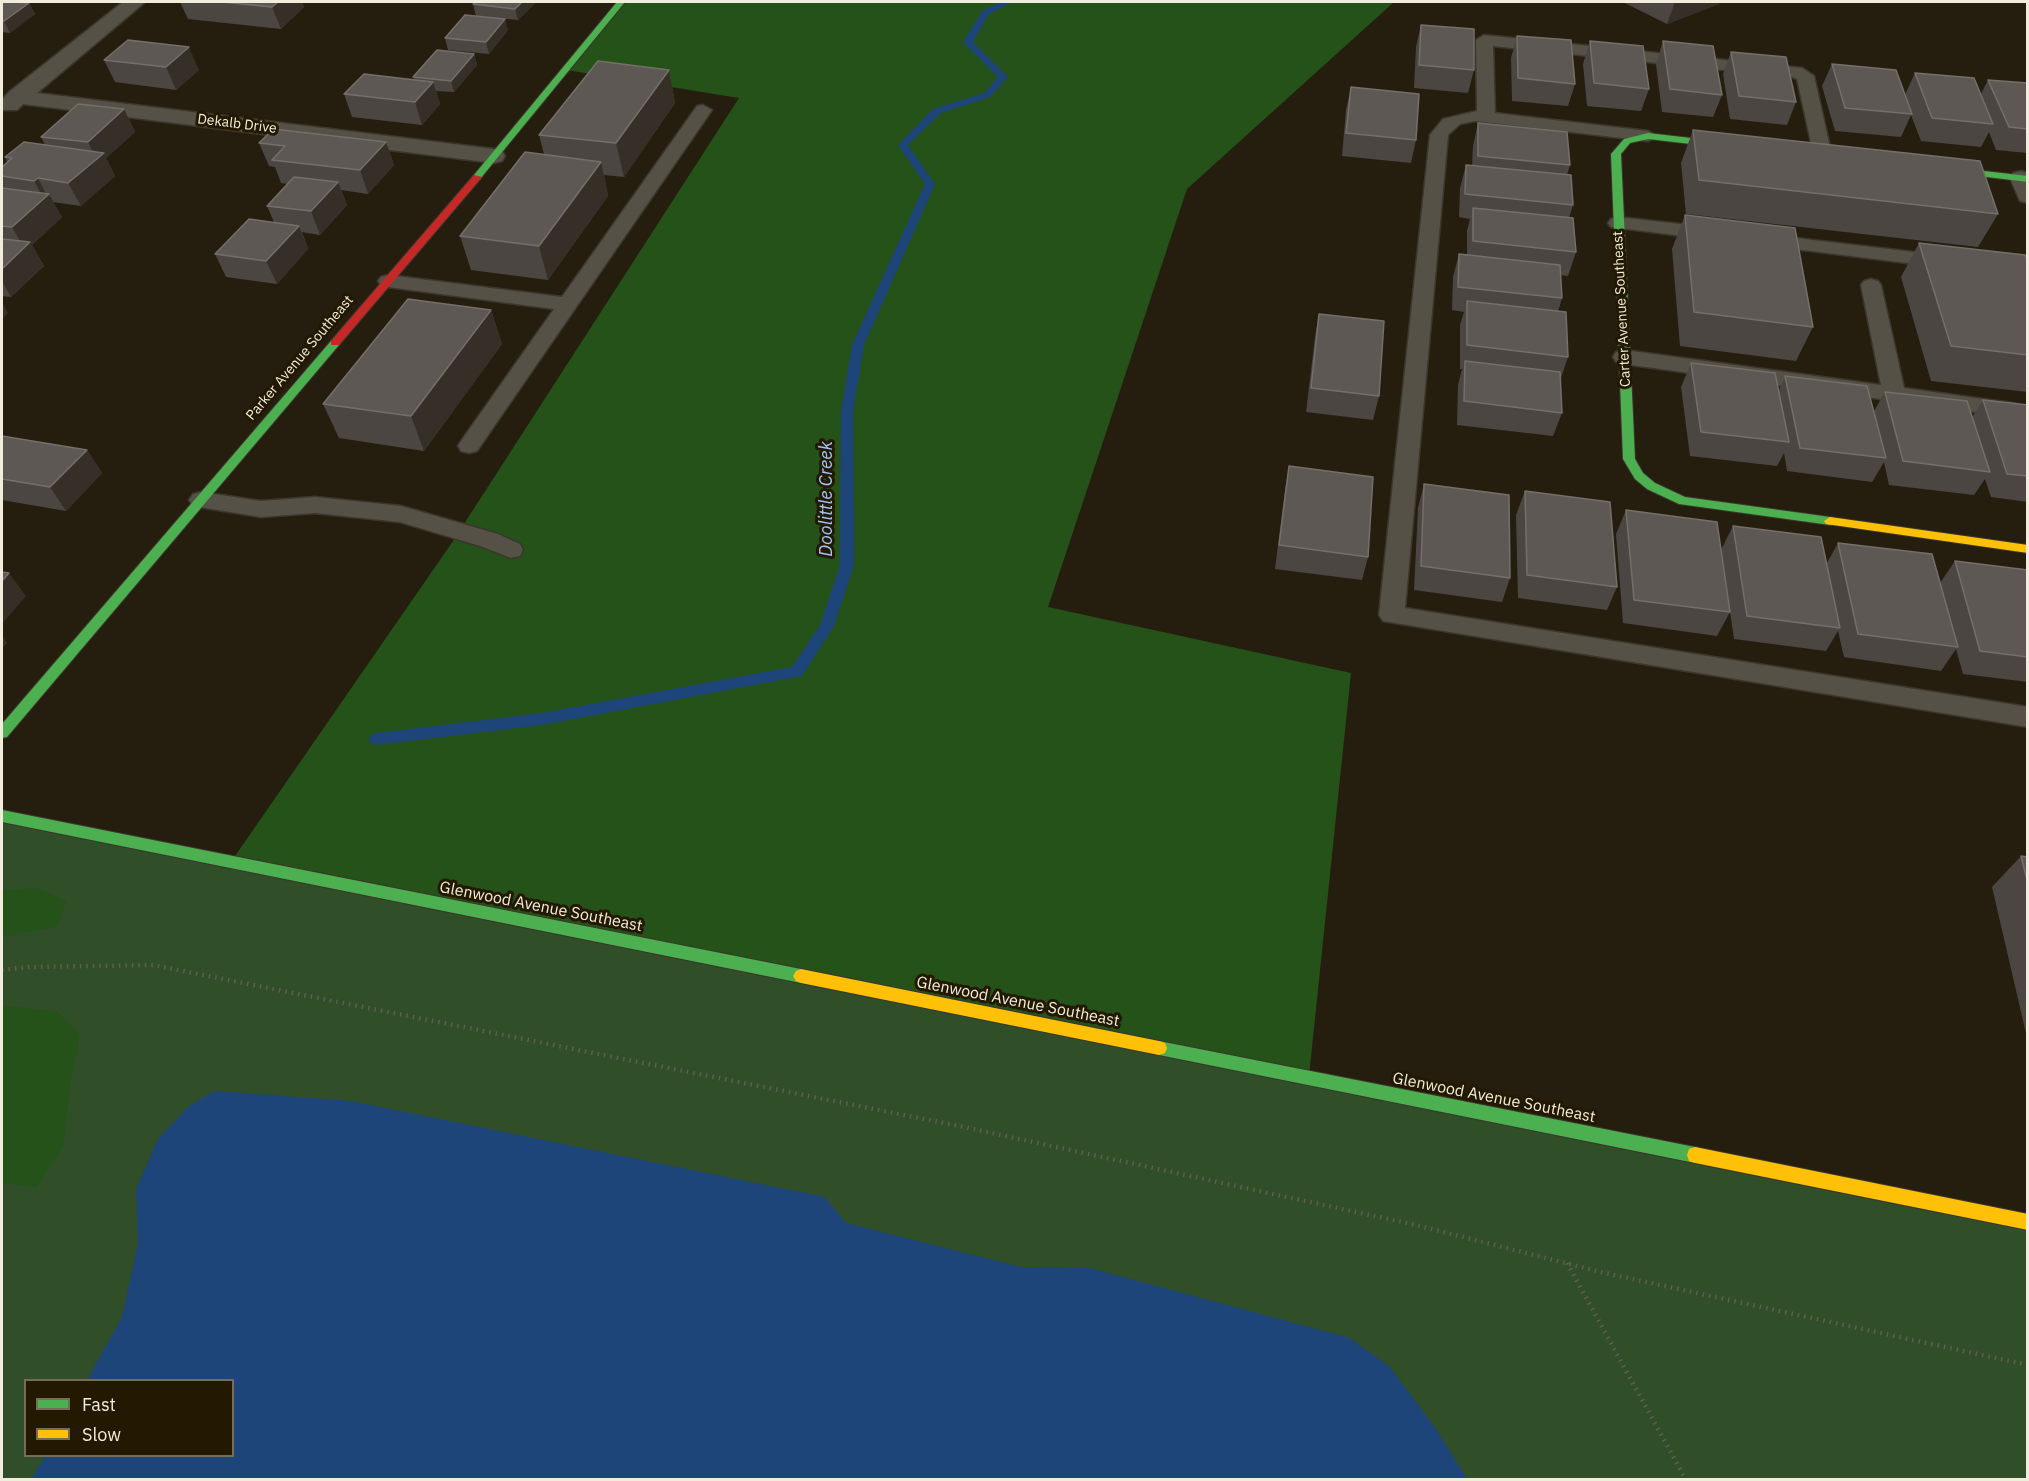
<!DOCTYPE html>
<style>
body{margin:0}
#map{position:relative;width:2029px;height:1481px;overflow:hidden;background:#251e0f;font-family:"IBM Plex Sans",sans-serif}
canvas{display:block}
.frame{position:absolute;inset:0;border:3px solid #f2ecdc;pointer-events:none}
.legend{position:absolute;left:24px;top:1379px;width:210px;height:78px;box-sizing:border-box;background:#231900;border:2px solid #766d58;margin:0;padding:8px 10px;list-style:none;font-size:18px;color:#f2ecdc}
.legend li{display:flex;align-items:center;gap:12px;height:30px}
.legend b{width:30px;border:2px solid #766d58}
</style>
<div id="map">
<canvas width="2029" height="1481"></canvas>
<div class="frame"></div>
<ul class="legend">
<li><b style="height:8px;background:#4caf50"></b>Fast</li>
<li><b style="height:8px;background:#ffc107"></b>Slow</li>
</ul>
</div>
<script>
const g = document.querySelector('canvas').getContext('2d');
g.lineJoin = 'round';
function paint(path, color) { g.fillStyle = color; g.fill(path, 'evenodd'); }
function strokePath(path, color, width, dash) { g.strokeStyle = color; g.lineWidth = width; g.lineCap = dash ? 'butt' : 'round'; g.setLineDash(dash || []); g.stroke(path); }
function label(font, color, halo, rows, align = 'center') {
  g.font = font + ' "IBM Plex Sans",sans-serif'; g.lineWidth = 6; g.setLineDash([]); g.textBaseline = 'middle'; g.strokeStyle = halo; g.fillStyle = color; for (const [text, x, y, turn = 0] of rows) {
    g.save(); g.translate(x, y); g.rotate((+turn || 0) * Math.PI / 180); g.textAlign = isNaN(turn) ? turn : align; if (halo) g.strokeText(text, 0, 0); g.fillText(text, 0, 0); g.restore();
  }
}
const green = new Path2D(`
 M2,812L407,897L2027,1222V1479L2,1480ZM26,1380H232V1456H26Z`);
const forest = new Path2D(`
 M626,2H1394L1187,189L1048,607L1351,673L1309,1076L233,859L451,544L739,98L566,70Z
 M38,888L66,901L58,926L2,937V890Z
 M2,1006L57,1011L80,1036L71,1080L63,1146L37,1187L2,1183Z`);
const water = new Path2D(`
 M214,1091L351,1101L825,1197L846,1223L1021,1267L1090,1268L1350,1338L1390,1367L1436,1429L1467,1479H31L45,1456H232V1380H87L122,1317L138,1243L136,1189L158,1139L188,1107Z`);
const stream = new Path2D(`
 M1001,2H1012L989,14L973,42L1008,77L990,97L941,113L908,145L935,184L864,345L853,411L854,565L834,626L802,676L542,725L376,745L371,743L369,739L371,735L376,733L542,713L792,667L820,625L840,565L841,411L852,345L925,184L898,145L933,109L984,93L998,77L963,42L983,10Z`);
const path = new Path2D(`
 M2,970L29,967L153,965L964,1127L1416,1225L1605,1273L2028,1365
 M1567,1263L1686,1480`);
const lane = new Path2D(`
 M1484,35L1802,68L1814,76L1832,156L1823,162L1814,156L1797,79L1792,77L1493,46L1495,113L1648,131L1657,136L1648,141L1475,121L1460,124L1448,135L1405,608L2028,707V727L1383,621L1379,615L1430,135L1443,119L1477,111L1476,40Z
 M703,105L712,110L477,451L469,453L461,451L458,446L461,441L554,309L388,287L381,285L378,281L381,277L388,275L562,297L697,106Z
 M1618,217L1715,228L1725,234L1715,240L1611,227L1608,223L1611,219Z
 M1762,234L1947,256L1954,258L1957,262L1954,266L1947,268L1755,244L1752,240L1755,236Z
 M1871,279L1878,281L1881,285L1904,388L2012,403L2020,405L2023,410L2020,415L2012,417L1624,364L1616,362L1613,357L1616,352L1624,350L1881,385L1861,285L1864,281Z
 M201,492L261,501L315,497L401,506L498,534L520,544L523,550L520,556L511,558L480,546L400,522L315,513L261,517L193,506L189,500L193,494Z`);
const street = new Path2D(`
 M123,2H145L37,93L494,149L502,151L505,156L502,161L494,163L23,104L17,110H2V100L9,92Z
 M2021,171L2028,173V203L2020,201L2010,178L2013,173Z`);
const fast = new Path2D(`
 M617,2H625L480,179H474V175Z
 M1648,133L1734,143L1739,146L1734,149L1648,139L1630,143L1621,154L1635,459L1643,473L1655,483L1685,497L1830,517L1836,521L1834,524L1830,525L1679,504L1647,489L1635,479L1623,459L1611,154L1624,139Z
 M1940,166L2028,176V182L1937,171V167Z
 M335,340L340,343L339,345L7,737L2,738V724L331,341Z
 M2,810L801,969L806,971L809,976L806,981L801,983L2,822Z
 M1159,1041L1695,1147L1701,1149L1703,1155L1701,1161L1695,1163L1159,1055L1153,1053L1151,1048L1153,1043Z`);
const slow = new Path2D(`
 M1830,517L2028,545V553L1826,524L1824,521Z
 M801,969L1159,1041L1165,1043L1167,1048L1165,1053L1159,1055L801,983L796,981L793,976L796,971Z
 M1695,1147L2028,1214V1230L1695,1163L1689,1161L1687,1155L1689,1149Z`);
const jam = new Path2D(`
 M474,175L482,177L339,345H331V341Z`);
const wall = new Path2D(`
 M2,2L29,3L35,14L10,33L2,32Z
 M180,2H302L304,7L281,29L188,19Z
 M476,2H536L518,20L476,16L473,4Z
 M1623,2H1720L1719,4L1667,24Z
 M1421,25L1474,70L1468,93L1414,88L1416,47Z
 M508,30L489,54L448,50L445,38Z
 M1517,36L1575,84L1568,106L1512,101L1511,58Z
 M1590,41L1649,89L1641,111L1587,106L1583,64Z
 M1663,41L1722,95L1713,117L1662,112L1656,64Z
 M1731,52L1796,102L1787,125L1730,119L1723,74Z
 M474,54L477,65L454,92L436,91L440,104L422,125L352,117L344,94L414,79L413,77Z
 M104,60L199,70L176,90L115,82Z
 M1832,64L1905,95L1915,73L1981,94L1988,80L2028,83V153L1996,150L1989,132L1981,147L1921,141L1911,115L1901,137L1835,131L1822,86Z
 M669,70L675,103L624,177L604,175L608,196L548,280L471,270L460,236L544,154L539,135Z
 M1351,87L1416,140L1411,163L1342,156L1346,110Z
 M124,109L135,132L106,158L115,176L81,206L53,202L62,217L32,245L44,266L11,297L2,296V167L7,162L5,157L45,145L41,137Z
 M1478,123L1570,165L1567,175L1573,205L1569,218L1576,252L1568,276L1560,275L1562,298L1558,312L1568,357L1560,381L1562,413L1553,436L1457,425L1458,385L1462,369H1460V325L1464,312L1452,310L1453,277L1459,254L1467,255V231L1470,219L1459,217L1460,188L1466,165L1472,166L1473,146Z
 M1693,130L1998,214L1978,247L1686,214L1681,163Z
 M386,142L394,165L368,194L341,190L347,205L320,235L302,232L308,249L277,284L226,277L215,254L274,222L267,206L288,184L281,183L275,167L269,166L259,143Z
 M1685,215L1813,327L1796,361L1680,346L1672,249Z
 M1919,243L2028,260V392L1931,381L1901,277Z
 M491,310L502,344L424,451L339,438L323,404Z
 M1319,314L1379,396L1373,420L1306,412L1315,337Z
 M1691,363L1779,390L1785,376L1874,411L1885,392L1972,417L1983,400L2028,405V502L1991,497L1985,479L1974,495L1889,485L1884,462L1872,482L1787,471L1784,453L1777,466L1690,456L1681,387Z
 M2,436L87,450L102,473L66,511L2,500Z
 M1289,466L1368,557L1362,580L1275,569L1285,490Z
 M1424,484L1510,578L1502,602L1414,590L1418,508Z
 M1525,491L1617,587L1607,610L1518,598L1516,515Z
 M1626,510L1730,612L1717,636L1623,623L1616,534Z
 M1733,526L1827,563L1838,543L1940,583L1955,561L2028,570V682L1963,674L1956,649L1941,671L1844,657L1838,631L1826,651L1734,639L1721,550Z
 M2021,856L2028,857V1042L1992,887Z`);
const shadedWall = new Path2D(`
 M278,2H302L304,7L281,29L272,7Z
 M522,2H536L518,20L515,9Z
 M1675,2H1720L1719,4L1667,24Z
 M29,3L35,14L10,33L4,21Z
 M505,19L508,30L489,54L486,42Z
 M189,47L199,70L176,90L166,67Z
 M474,54L477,65L454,92L451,81Z
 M669,70L675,103L624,177L616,143Z
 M433,82L440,104L422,125L415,102Z
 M124,109L135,132L106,158L115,176L81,206L68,183L96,159L88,142Z
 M386,142L394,165L368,194L360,170Z
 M601,162L608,196L548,280L539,246Z
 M38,178L47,196L49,194L62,217L32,245L44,266L11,297L2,281V269L24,248L12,227L44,199L34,181Z
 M338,182L347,205L320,235L311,211Z
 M299,226L308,249L277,284L266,261Z
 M2,302L8,313L2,320Z
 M491,310L502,344L424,451L411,416Z
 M87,450L102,473L66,511L50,487Z
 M9,573L26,596L2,624V581Z
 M2,635L7,643L2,649Z`);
const building = new Path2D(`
 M2,2H14L29,3L4,21H2Z
 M222,2H278L272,7Z
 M476,2H522L515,9L473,4Z
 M465,15L505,19L486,42L445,38Z
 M1421,25L1474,29V70L1419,65Z
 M1517,36L1571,40L1575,84L1518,78Z
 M128,40L189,47L166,67L104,60Z
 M1590,41L1643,46L1649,89L1594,83Z
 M1663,41L1713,46L1722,95L1670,89Z
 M437,50L474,54L451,81L413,77Z
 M1731,52L1786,57L1796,102L1739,96Z
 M598,61L669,70L616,143L539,135Z
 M1832,64L1896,70L1912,114L1845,108Z
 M1915,73L1974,78L1993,124L1932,118Z
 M364,74L433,82L415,102L344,94Z
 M1988,80L2028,83V129L2009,127Z
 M1351,87L1419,94L1416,140L1346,133Z
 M78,104L124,109L88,142L41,137Z
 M1478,123L1567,132L1570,165L1478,156Z
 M273,129L386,142L360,170L272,160L285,146L259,143Z
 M1693,130L1980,161L1998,214L1699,180Z
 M24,142L104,153L68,183L38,178L34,181L2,176V167L12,158L5,157Z
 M525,152L601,162L539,246L460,236Z
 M1466,165L1571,175L1573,205L1465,194Z
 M294,177L338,182L311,211L267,206Z
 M2,188L49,194L12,227L2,226Z
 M1473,208L1573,218L1576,252L1473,241Z
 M1685,215L1795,228L1813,327L1694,312Z
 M249,219L299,226L266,261L215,254Z
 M2,239L30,242L2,269Z
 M1919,243L2025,255L2028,260V355L1951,346Z
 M1459,254L1560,265L1562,298L1458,287Z
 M408,299L491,310L411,416L323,404Z
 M1467,301L1566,312L1568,357L1467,345Z
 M1319,314L1384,321L1379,396L1311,388Z
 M1465,361L1560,372L1562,413L1464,401Z
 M1691,363L1775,373L1789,442L1701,432Z
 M1785,376L1867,386L1886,458L1800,448Z
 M1885,392L1967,401L1990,472L1903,461Z
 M1983,400L2028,405V476L2007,474Z
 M2,436L87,450L50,487L2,479Z
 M1289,466L1373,477L1368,557L1279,545Z
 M1424,484L1509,495L1510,578L1421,566Z
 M1525,491L1610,502L1617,587L1527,575Z
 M1626,510L1717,522L1730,612L1634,600Z
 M1733,526L1821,537L1840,628L1747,616Z
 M1838,543L1932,554L1958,647L1858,634Z
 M1955,561L2028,570V657L1980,651Z
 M2,572L9,573L2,581Z
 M2021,856L2028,857V884Z`);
const farStreetnames = [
 ["Dekalb Drive",237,124,7],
 ["Carter Avenue Southeast",1622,309,-93],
 ["Parker Avenue Southeast",300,358,-50]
];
const streetNames = [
 ["Glenwood Avenue Southeast",541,907,11],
 ["Glenwood Avenue Southeast",1018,1002,11],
 ["Glenwood Avenue Southeast",1494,1098,11]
];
const waterNames = [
 ["Doolittle Creek",827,499,-90]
];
paint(green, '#304e27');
paint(forest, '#245219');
paint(water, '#1e457a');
paint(stream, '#1e457a');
strokePath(lane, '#3b372c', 3);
strokePath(street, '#3b372c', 3);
strokePath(fast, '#3b372c', 2);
strokePath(slow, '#3b372c', 2);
strokePath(jam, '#3b372c', 2);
strokePath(path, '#615d53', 4.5, [1.5, 5]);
paint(lane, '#565147');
paint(street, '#565147');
paint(fast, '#4caf50');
paint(slow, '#ffc107');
paint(jam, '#c62828');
paint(wall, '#4c4643');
paint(shadedWall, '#352f28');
paint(building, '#5d5854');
strokePath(building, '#756f69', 1.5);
label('14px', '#f2ecdc', '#231900', farStreetnames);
label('16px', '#f2ecdc', '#231900', streetNames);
label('italic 18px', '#a0c5f9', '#231900', waterNames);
</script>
